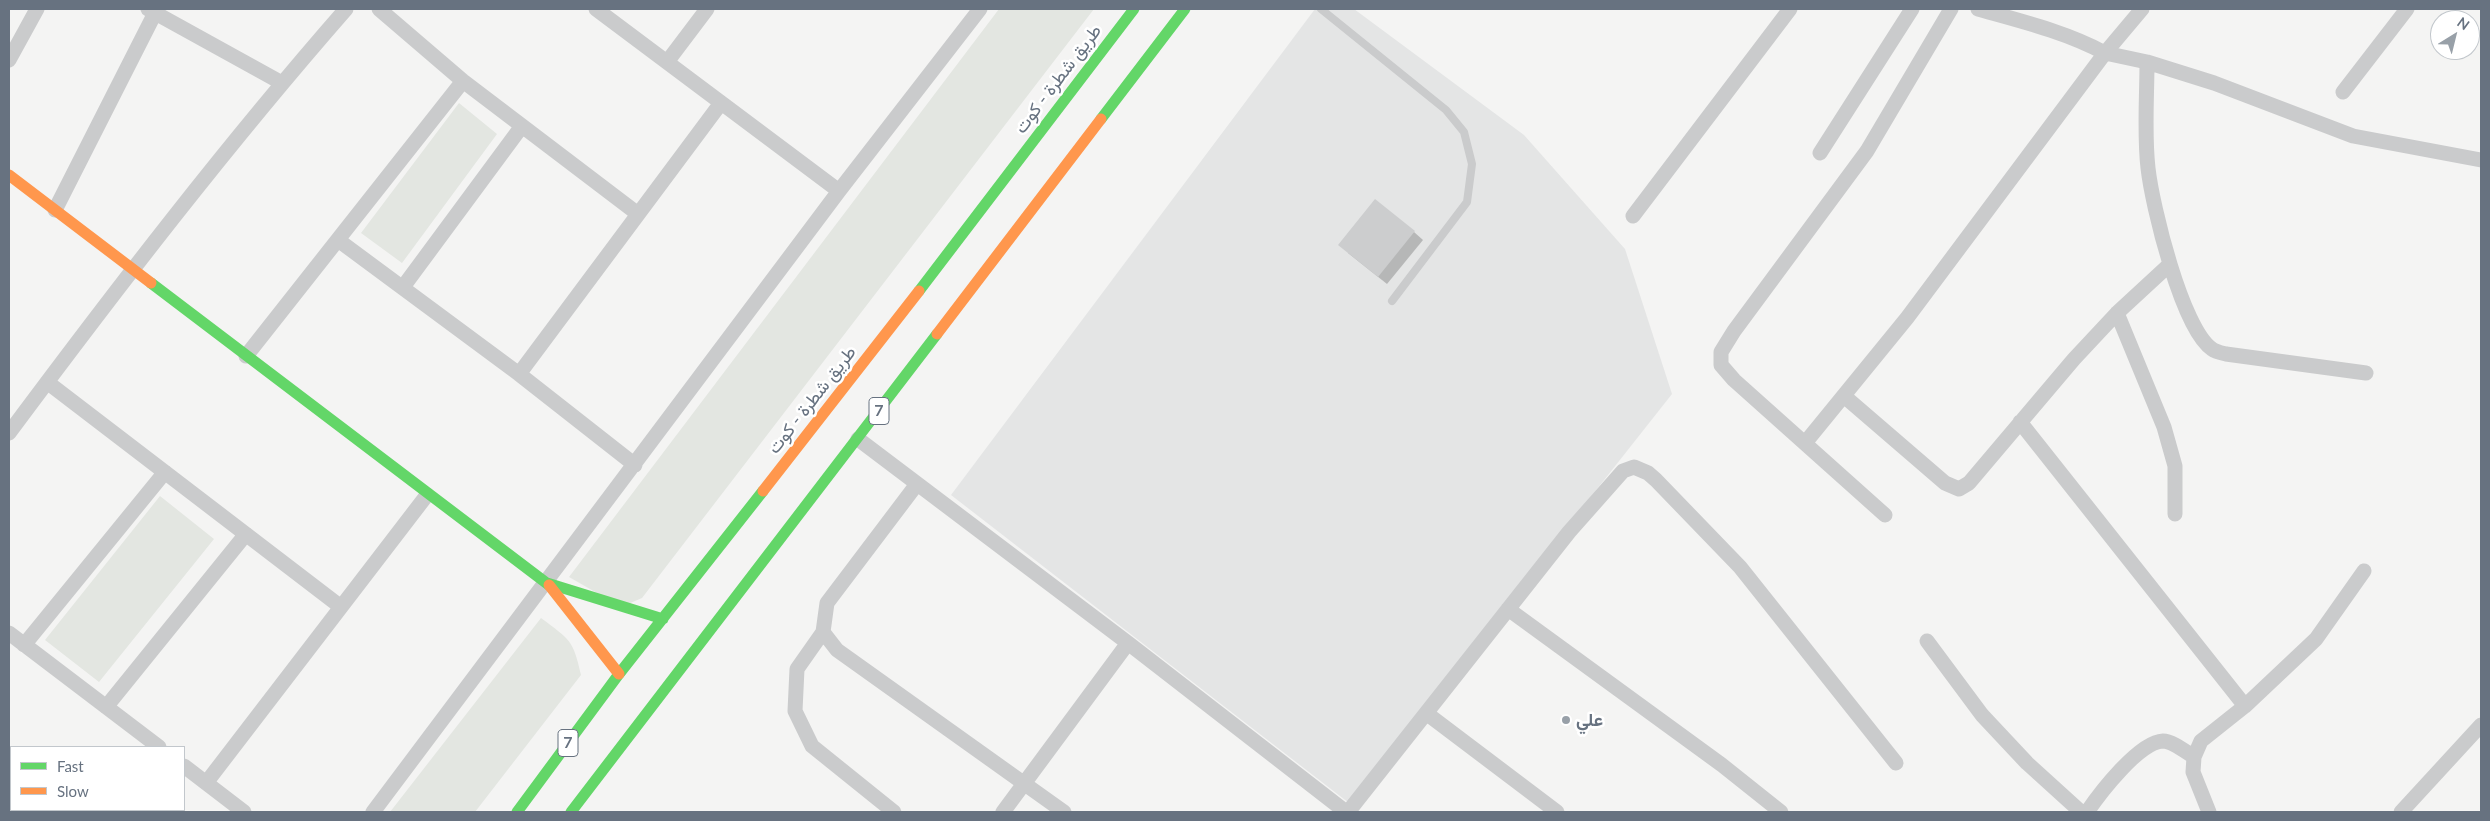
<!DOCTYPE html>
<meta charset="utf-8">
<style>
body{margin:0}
#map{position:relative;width:2490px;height:821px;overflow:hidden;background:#f4f4f3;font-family:Lato,sans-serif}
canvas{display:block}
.frame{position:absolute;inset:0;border:10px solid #677280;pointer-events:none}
.legend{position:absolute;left:10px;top:746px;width:175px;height:65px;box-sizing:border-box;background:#fff;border:1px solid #c2c7cc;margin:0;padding:6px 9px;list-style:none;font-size:15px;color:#677280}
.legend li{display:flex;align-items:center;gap:10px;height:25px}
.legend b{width:25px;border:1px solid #c2c7cc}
.north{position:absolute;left:2430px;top:10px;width:50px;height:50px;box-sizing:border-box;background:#fff;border:1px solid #c2c7cc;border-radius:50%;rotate:36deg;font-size:14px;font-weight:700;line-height:20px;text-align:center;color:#677280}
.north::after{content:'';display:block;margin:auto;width:18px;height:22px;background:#98a0a8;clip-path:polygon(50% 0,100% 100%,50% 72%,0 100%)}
</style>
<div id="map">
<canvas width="2490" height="821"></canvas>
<div class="frame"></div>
<ul class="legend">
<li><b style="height:6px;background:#63d668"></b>Fast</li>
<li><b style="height:6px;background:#ff974d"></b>Slow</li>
</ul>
<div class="north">N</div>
</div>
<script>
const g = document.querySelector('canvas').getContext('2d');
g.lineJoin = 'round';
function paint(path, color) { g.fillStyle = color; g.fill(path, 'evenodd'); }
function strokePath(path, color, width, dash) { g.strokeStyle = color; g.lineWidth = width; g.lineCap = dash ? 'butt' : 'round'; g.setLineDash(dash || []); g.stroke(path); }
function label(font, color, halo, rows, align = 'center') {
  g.font = font + ' Lato,Vazirmatn,sans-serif'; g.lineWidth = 5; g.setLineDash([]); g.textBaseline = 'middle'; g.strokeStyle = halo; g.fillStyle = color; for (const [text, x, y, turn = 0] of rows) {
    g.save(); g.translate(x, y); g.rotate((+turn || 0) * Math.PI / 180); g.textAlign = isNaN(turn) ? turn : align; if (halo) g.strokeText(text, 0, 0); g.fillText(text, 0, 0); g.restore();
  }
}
const built = new Path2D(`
 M1315,9H1354L1524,135L1625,249L1672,394L1349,803L951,495Z`);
const green = new Path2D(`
 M999,9H1094L642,598L628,604L604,597L569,577Z
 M459,103L497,134L402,263L361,233Z
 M160,496L214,539L99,682L45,640Z
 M541,618C570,640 573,639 581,675L475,812H390Z`);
const shadow = new Path2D(`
 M1414,232L1423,240L1387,284L1348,253Z`);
const building = new Path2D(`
 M1375,199L1415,231L1378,277L1338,245Z`);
const lane = new Path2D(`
 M1321,9L1446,110L1464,132L1472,164L1467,202L1392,301`);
const street = new Path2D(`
 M148,9L282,83
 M379,9L463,81L638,214
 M596,9L839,191
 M2142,9L2105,53L2147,62L2214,83L2353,136L2481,160
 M9,60L37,9
 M667,62L707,9
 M2147,62C2147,97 2144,133 2148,168C2152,205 2182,329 2212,349C2216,352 2222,353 2226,354L2366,373
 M2343,92L2407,9
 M1820,153L1912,9
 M55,210L155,13
 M1633,216L1790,9
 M338,240L519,374L635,465
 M403,287L522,126
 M2117,313L2164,427L2175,466V514
 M246,356L463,81
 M519,374L721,103
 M47,382L341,607
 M1844,396L1945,483L1959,489L1969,483L2074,359L2117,313L2169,265
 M2020,422L2245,706
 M9,433C117,288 227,145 346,9
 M858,439L1128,643L1346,812
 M1805,443L1907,318L2105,53C2066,32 2021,21 1978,9
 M917,484L827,603L823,632L837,650L1064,812
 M1885,515L1734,380L1721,365V352L1734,331L1867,151L1951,9
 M1508,609L1722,765L1781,812
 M823,632L797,669L795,711L812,746L894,812
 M9,633L159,747
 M1927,641L1982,715L2027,763L2081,812
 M24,645L165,472
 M106,707L246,534
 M1426,713L1557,812
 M184,766L244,812
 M206,783L427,495
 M18,810L21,812
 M373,812L839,191L980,9
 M1003,812L1128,643
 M1348,812L1569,532L1623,471L1634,467L1648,473L1656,480L1740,567L1896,763
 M2087,812C2100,793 2139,742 2163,741C2172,741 2186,752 2194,757
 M2209,812L2193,772L2194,757L2201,741L2245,706L2316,639L2364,571
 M2401,812L2481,725`);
const fast = new Path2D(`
 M1101,119L1185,9
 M151,283L549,585
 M919,291L1134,9
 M547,583L663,619
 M517,812L619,674L763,491
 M571,812L937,334`);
const slow = new Path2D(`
 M9,175L151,283
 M937,334L1101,119
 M763,491L919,291
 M549,585L619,674`);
const markers = [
 [1566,720,5,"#98a0a8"]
];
const shields = [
 [879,411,20],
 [568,743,20]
];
const shieldNames = [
 ["7",879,411],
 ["7",568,743]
];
const streetNames = [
 ["طريق شطرة - كوت",1058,79,-53],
 ["طريق شطرة - كوت",812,400,-52]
];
const poiNames = [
 ["علي",1576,720]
];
paint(built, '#e4e5e5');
paint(green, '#e3e6e1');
paint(shadow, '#0003');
paint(building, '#cccdce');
strokePath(lane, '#cacbcc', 8);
strokePath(street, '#cacbcc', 15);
strokePath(fast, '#63d668', 11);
strokePath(slow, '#ff974d', 11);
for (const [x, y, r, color] of markers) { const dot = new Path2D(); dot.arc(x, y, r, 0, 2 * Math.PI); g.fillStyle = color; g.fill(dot); strokePath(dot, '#fff', 2); }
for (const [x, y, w] of shields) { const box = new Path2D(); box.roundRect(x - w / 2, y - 13.5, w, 27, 4); g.fillStyle = '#fff'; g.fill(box); strokePath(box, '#677280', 1); }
label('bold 16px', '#677280', null, shieldNames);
label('18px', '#677280', '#fff', streetNames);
label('bold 18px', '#677280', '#fff', poiNames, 'left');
</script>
